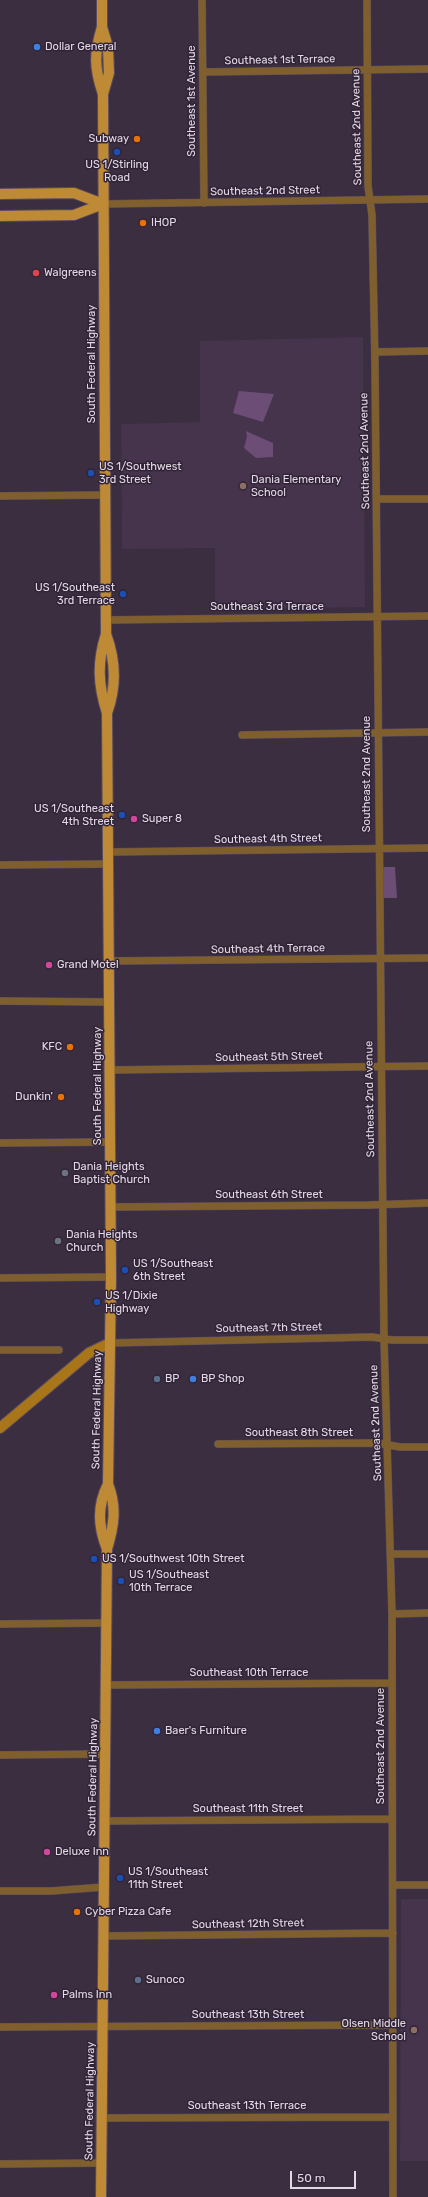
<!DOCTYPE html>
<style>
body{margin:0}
#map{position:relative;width:428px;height:2197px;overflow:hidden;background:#3c2e41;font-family:Rubik,sans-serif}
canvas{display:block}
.scale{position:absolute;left:290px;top:2171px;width:66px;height:18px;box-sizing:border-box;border:2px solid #e3d9e6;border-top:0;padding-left:5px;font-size:12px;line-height:14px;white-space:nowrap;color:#e3d9e6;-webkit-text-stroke:3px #322437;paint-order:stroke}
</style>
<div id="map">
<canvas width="428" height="2197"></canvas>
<div class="scale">50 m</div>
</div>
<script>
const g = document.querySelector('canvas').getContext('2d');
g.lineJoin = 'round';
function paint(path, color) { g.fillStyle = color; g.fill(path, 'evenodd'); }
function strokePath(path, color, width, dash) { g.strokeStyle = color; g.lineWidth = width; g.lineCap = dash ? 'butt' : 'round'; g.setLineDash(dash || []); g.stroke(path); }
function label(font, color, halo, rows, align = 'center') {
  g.font = font + ' Rubik,sans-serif'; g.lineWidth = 3; g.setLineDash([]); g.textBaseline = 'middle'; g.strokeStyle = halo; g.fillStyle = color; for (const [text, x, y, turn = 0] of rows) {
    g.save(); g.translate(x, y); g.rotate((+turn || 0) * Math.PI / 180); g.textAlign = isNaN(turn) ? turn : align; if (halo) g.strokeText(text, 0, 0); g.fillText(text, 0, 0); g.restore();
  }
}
const built = new Path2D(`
 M363,337L365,607L215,609V548L122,549L121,424L200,422V341Z
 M401,1899H428V2161H400Z`);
const green = new Path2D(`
 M239,391L274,394L263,422L233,413Z
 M246,431L273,443V457L256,458L244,448L247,436Z
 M382,867H395L397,898H383Z`);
const street = new Path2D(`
 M202,0L204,203
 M367,0L368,186L372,215L375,364L384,1339L392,1614L393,2197
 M204,72L428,69
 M103,204L428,199
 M375,352L428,351
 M0,496L105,495
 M376,499H428
 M106,620L428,616
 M242,735L428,732
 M108,852L428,848
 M0,865L108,864
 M109,961L428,958
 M0,1001L109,1002
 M110,1070L428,1066
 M0,1143L110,1142
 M111,1207L369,1205L428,1203
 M0,1278L111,1277
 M110,1343L372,1337L392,1340H428
 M0,1350H59
 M218,1444L378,1443L400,1447H428
 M391,1554H428
 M392,1614L428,1613
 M0,1624L106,1623
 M106,1685L392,1683
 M0,1755L105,1754
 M104,1821L391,1819
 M393,1885H428
 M0,1891H51L104,1887
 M103,1936L393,1933
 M0,2027L393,2025
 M101,2118L393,2117
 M0,2164L101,2163`);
const secondary = new Path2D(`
 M0,1428L89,1353L110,1343`);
const primary = new Path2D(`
 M102,27C94,53 94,68 103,94
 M0,194L74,193L103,204
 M0,216L74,215L103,204
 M106,634C116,661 117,686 107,713
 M107,1549C98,1526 97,1506 108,1484
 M101,2197L107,1549C114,1526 117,1507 108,1484L111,1277L107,713C98,685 97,662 106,634L103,94L109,73L108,47L102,27V0`);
const markers = [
 [37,47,4,"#3f7fe0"],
 [137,139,4,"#e8710a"],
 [117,152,4,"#1a4fb4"],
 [143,223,4,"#e8710a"],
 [36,273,4,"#e0444e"],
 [91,473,4,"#1a4fb4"],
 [243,486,4,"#8d6e63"],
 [123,594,4,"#1a4fb4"],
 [122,815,4,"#1a4fb4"],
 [134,819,4,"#d1479c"],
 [49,965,4,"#d1479c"],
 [70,1047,4,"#e8710a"],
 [61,1097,4,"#e8710a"],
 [65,1173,4,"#6b7280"],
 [58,1241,4,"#6b7280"],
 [125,1270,4,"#1a4fb4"],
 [97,1302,4,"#1a4fb4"],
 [157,1379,4,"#5c6f8a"],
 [193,1379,4,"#3f7fe0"],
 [94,1559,4,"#1a4fb4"],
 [121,1581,4,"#1a4fb4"],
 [157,1731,4,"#3f7fe0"],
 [47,1852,4,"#d1479c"],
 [120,1878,4,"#1a4fb4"],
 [77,1912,4,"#e8710a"],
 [138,1980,4,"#5c6f8a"],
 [54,1995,4,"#d1479c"],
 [414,2030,4,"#8d6e63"]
];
const poiNames = [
 ["Dollar General",45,47],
 ["Subway",129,139,"right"],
 ["US 1/Stirling",117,165,"center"],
 ["Road",117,178,"center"],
 ["IHOP",151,223],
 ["Walgreens",44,273],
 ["US 1/Southwest",99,467],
 ["3rd Street",99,480],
 ["Dania Elementary",251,480],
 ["School",251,493],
 ["US 1/Southeast",115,588,"right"],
 ["3rd Terrace",115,601,"right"],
 ["US 1/Southeast",114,809,"right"],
 ["4th Street",114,822,"right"],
 ["Super 8",142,819],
 ["Grand Motel",57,965],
 ["KFC",62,1047,"right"],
 ["Dunkin'",53,1097,"right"],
 ["Dania Heights",73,1167],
 ["Baptist Church",73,1180],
 ["Dania Heights",66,1235],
 ["Church",66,1248],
 ["US 1/Southeast",133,1264],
 ["6th Street",133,1277],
 ["US 1/Dixie",105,1296],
 ["Highway",105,1309],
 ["BP",165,1379],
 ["BP Shop",201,1379],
 ["US 1/Southwest 10th Street",102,1559],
 ["US 1/Southeast",129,1575],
 ["10th Terrace",129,1588],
 ["Baer's Furniture",165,1731],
 ["Deluxe Inn",55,1852],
 ["US 1/Southeast",128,1872],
 ["11th Street",128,1885],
 ["Cyber Pizza Cafe",85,1912],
 ["Sunoco",146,1980],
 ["Palms Inn",62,1995],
 ["Olsen Middle",406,2024,"right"],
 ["School",406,2037,"right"]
];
const streetNames = [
 ["Southeast 1st Terrace",280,60,-1],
 ["Southeast 1st Avenue",192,101,-90],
 ["Southeast 2nd Avenue",357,127,-91],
 ["Southeast 2nd Street",265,191,-1],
 ["South Federal Highway",92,364,-90],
 ["Southeast 2nd Avenue",365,451,-91],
 ["Southeast 3rd Terrace",267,607],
 ["Southeast 2nd Avenue",367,774,-90],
 ["Southeast 4th Street",268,839,-1],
 ["Southeast 4th Terrace",268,949,-1],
 ["Southeast 5th Street",269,1057,-1],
 ["South Federal Highway",98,1086,-90],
 ["Southeast 2nd Avenue",370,1099,-91],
 ["Southeast 6th Street",269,1195],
 ["Southeast 7th Street",269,1328,-1],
 ["South Federal Highway",97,1410,-89],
 ["Southeast 2nd Avenue",376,1423,-92],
 ["Southeast 8th Street",299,1433],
 ["Southeast 10th Terrace",249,1673],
 ["Southeast 2nd Avenue",381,1746,-90],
 ["South Federal Highway",93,1777,-89],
 ["Southeast 11th Street",248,1809],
 ["Southeast 12th Street",248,1924,-1],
 ["Southeast 13th Street",248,2015],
 ["South Federal Highway",90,2101,-89],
 ["Southeast 13th Terrace",247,2106]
];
paint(built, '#46334c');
paint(green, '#6c4d76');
strokePath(street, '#5a4d5f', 8);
strokePath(secondary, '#5a4d5f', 12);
strokePath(primary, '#5a4d5f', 12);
strokePath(street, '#7f5f2e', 7);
strokePath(secondary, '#a97519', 10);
strokePath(primary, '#bf8a35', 10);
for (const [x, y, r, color] of markers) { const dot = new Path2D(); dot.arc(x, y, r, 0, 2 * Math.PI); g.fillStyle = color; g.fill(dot); strokePath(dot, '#322437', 1.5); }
label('11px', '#e3d9e6', '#322437', poiNames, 'left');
label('11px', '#e3d9e6', '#322437', streetNames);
</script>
